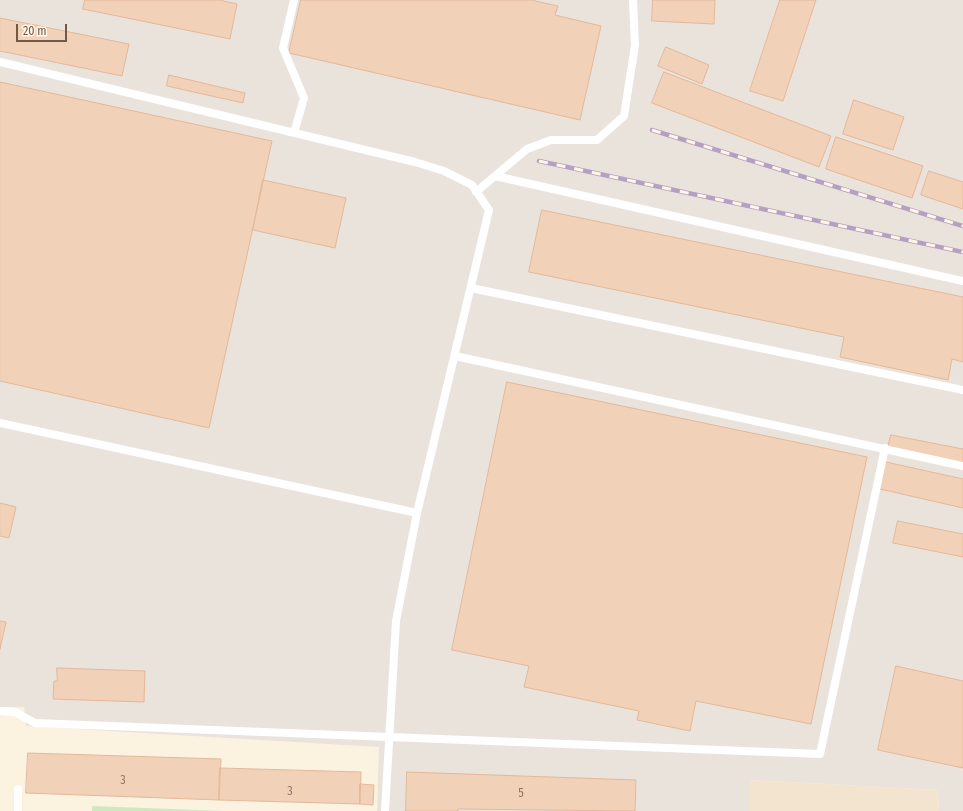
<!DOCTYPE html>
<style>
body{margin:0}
#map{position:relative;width:963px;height:811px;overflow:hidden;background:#fcf2e0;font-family:"Fira Sans Condensed",sans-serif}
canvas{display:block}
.scale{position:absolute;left:16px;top:24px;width:51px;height:18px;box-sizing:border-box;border:2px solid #725848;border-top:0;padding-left:5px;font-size:12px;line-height:14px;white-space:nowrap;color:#725848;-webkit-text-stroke:3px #fff6e6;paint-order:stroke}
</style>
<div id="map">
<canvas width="963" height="811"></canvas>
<div class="scale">20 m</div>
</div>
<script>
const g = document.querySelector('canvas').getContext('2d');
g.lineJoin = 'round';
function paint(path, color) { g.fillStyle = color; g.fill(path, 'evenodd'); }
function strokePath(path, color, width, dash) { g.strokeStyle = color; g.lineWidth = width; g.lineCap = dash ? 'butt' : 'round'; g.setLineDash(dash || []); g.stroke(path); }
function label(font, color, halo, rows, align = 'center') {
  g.font = font + ' "Fira Sans Condensed",sans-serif'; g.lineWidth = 4; g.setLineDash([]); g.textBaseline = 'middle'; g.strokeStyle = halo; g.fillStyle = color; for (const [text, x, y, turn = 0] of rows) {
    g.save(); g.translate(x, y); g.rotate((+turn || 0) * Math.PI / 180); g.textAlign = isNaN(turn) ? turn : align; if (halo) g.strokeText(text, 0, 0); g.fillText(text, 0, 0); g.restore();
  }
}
const residential = new Path2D(`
 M750,780L938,790L939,811H750Z`);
const industrial = new Path2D(`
 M0,0H963V811H939L938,790L750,780V811H377L379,747L26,726L24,707H0Z`);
const green = new Path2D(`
 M92,806L224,811H92Z`);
const building = new Path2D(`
 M85,0H219L237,4L230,39L83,9Z
 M301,0H531L558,6L555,15L601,26L580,120L289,53Z
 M653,0H715L714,24L652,21Z
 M780,0H816L783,101L750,91Z
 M0,18L129,44L122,76L0,51Z
 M666,47L709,65L702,84L658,66Z
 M664,72L831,136L819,167L652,103Z
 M169,75L245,93L243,103L167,86Z
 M0,82L272,141L209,428L0,381Z
 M854,100L904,117L893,150L843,134Z
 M836,137L923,166L912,198L826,169Z
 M929,171L963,182V209L921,195Z
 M263,180L346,198L335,248L253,230Z
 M542,210L963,297V362L952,359L948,380L840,357L844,337L529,272Z
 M507,382L867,457L811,724L696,701L690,731L637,720L639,711L524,687L529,666L452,650Z
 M891,435L963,449V463L888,448Z
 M886,462L963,479V508L880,489Z
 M0,503L16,507L9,538L0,536Z
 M898,521L963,534V557L893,543Z
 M0,621L6,622L0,649Z
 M896,666L963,681V768L878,750Z
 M57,668L145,671L144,702L53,699L54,681H57Z
 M28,753L221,759L219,800L26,793Z
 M220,768L361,772L360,804L219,800Z
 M407,772L636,780L635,811L458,809V811H406Z
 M360,784L374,785L373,805L360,804Z`);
const service = new Path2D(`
 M294,0L283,48L304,98L294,133
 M0,62L415,162L444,171L472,185L489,210L417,513L396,621L385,811
 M495,176L963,281
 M476,192L527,149L551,140H597L624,116L635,45L633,0
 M471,288L963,390
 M455,356L963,466
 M0,423L417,513
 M0,711L15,712L35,723L820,754L885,448
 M18,789V811`);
const rail = new Path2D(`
 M652,130L963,226
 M539,161L963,252`);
const numberNames = [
 ["3",123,781],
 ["3",290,792],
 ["5",521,794]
];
paint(residential, '#f3e4cf');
paint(industrial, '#eae3dc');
paint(green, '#cfe9bf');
paint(building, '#f1d1b8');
strokePath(building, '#e4b898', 1);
strokePath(service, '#fff', 8);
strokePath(rail, '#b5a0c4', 4.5);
strokePath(rail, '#fff6e6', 3, [9]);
label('12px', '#927664', null, numberNames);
</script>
